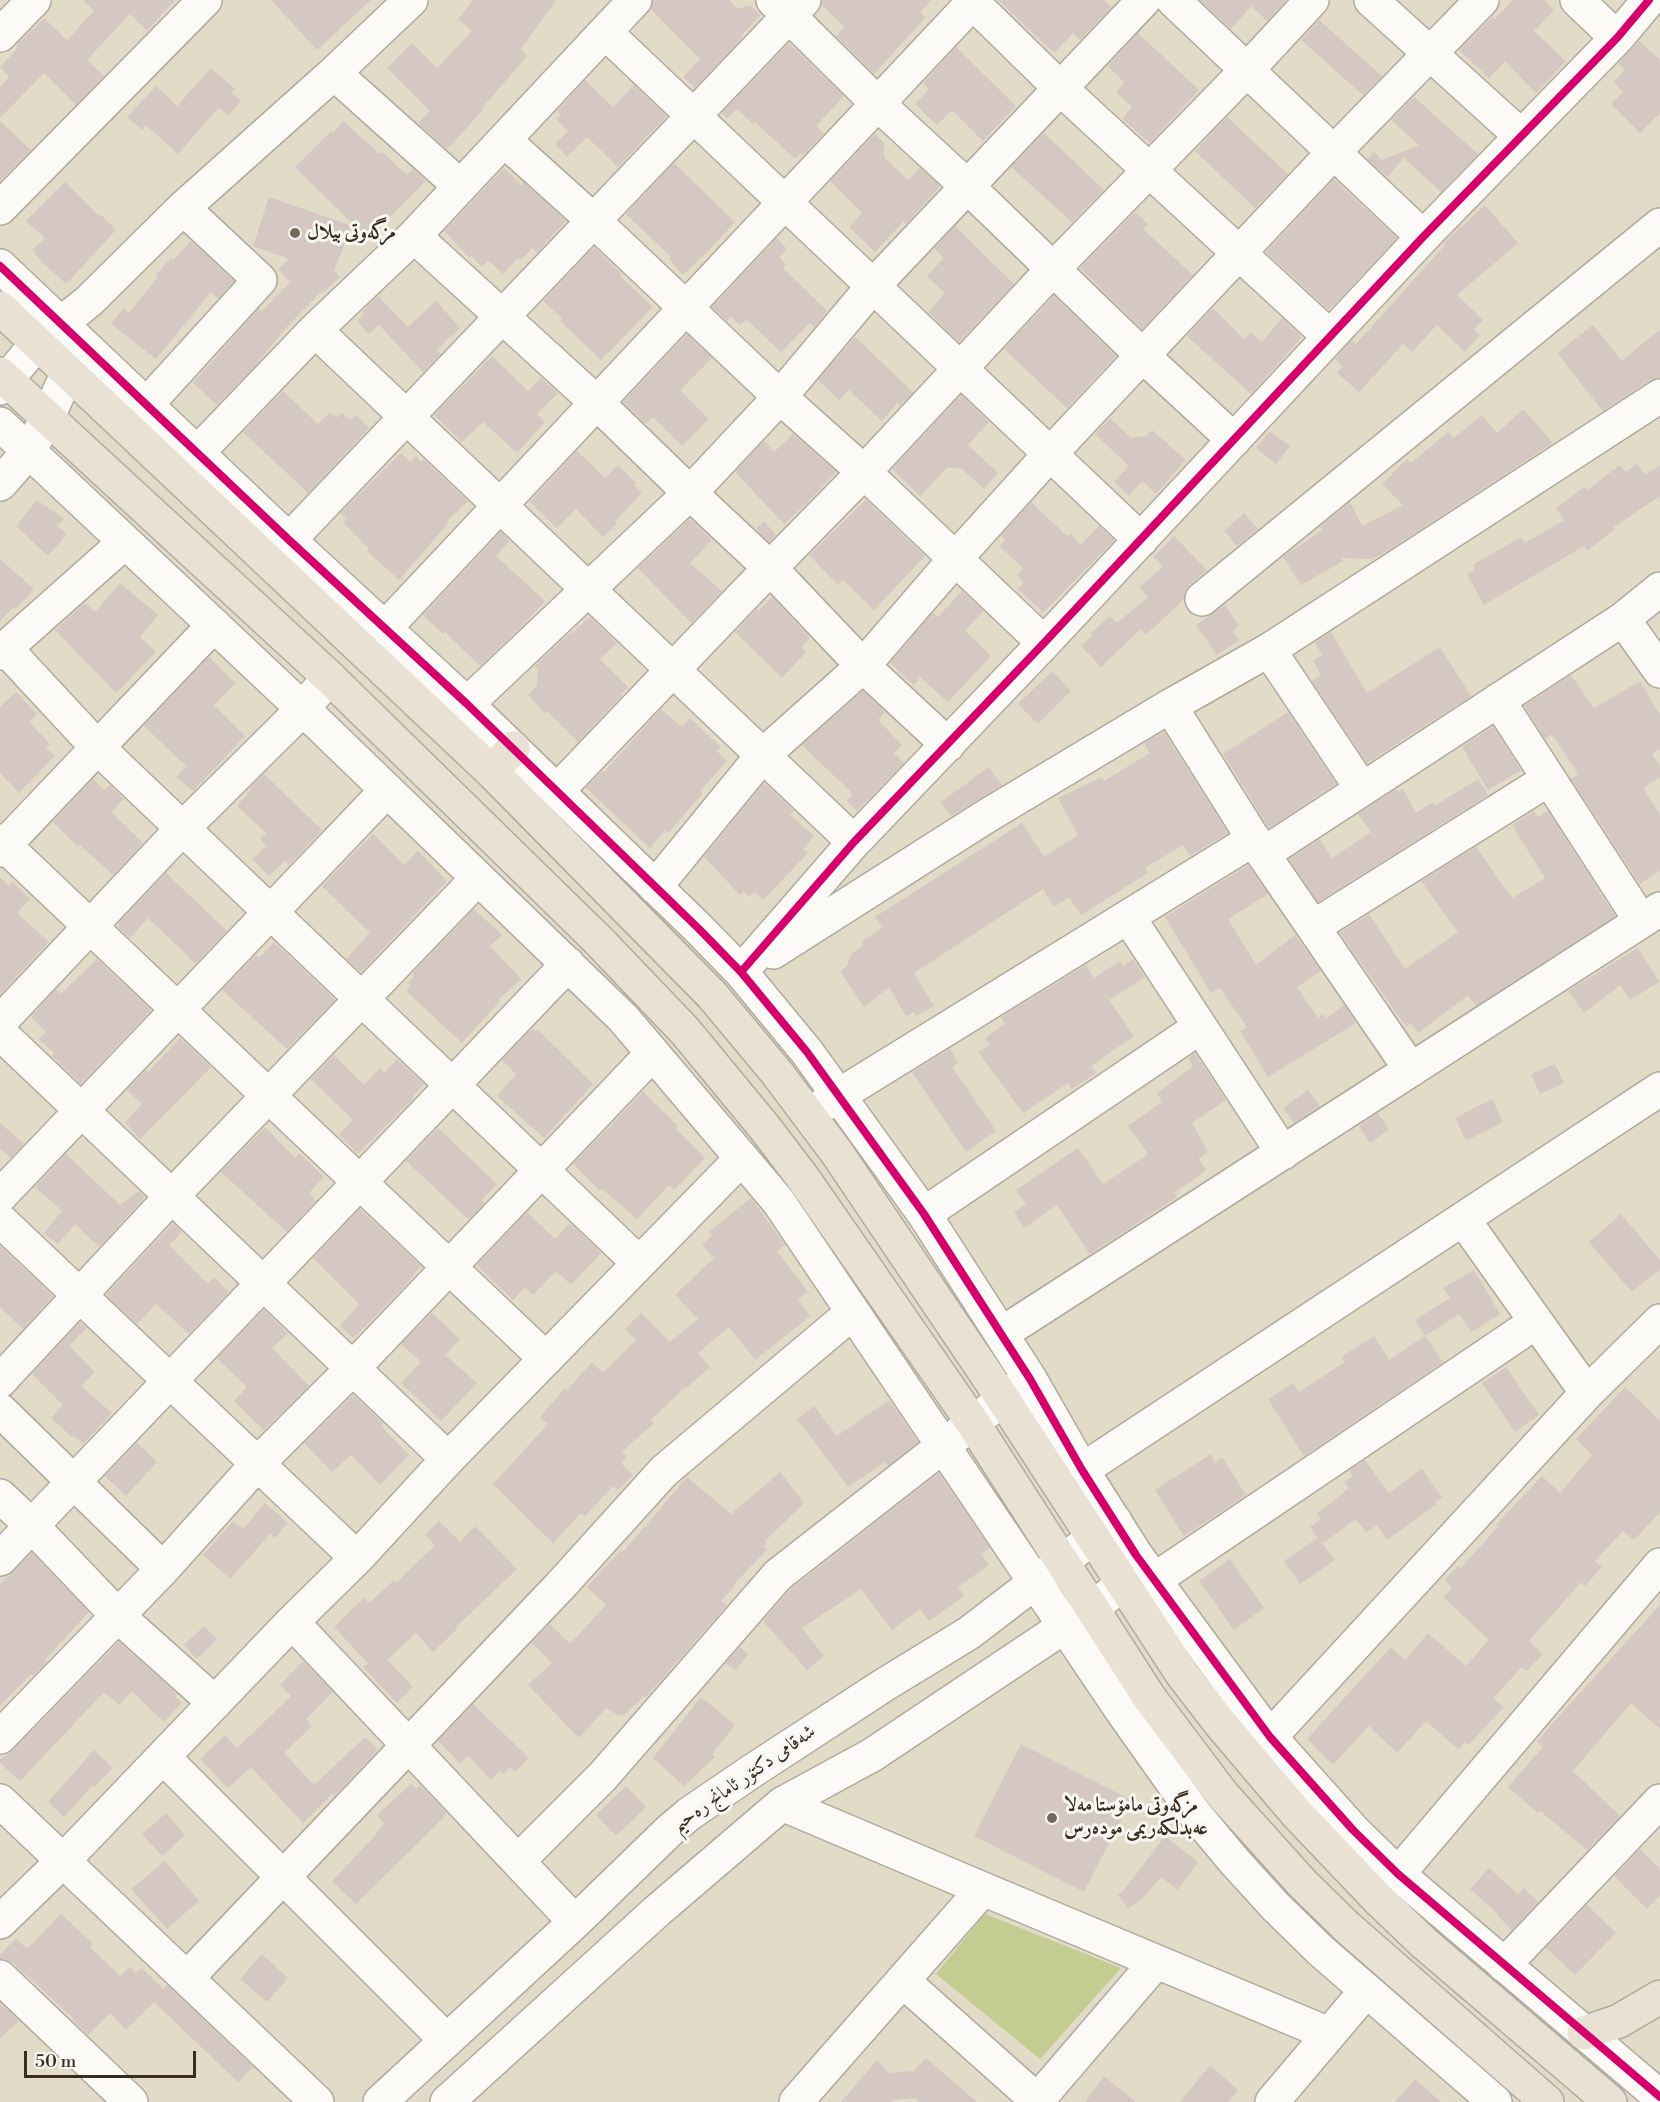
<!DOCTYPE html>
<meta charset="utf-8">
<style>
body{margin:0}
#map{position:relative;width:1660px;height:2102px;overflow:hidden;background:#e2dbc8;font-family:"Libre Bodoni",serif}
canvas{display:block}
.scale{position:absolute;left:24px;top:2051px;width:172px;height:27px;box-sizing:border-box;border:3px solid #3b2a1e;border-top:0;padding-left:8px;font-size:18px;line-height:21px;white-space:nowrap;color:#3b2a1e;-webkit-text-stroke:4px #f6f6f2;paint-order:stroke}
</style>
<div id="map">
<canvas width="1660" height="2102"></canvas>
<div class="scale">50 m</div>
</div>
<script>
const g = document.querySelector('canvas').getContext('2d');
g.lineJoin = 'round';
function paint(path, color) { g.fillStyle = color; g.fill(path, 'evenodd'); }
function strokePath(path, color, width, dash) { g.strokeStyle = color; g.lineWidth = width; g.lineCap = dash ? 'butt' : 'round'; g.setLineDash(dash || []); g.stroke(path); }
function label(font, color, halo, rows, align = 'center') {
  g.font = font + ' "Libre Bodoni",Amiri,serif'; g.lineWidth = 6; g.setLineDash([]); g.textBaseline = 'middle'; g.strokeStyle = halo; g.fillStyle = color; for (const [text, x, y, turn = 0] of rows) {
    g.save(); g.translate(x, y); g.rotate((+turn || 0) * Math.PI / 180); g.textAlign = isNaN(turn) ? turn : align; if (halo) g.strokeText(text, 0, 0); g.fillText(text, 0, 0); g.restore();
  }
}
const green = new Path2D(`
 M985,1914L1121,1968L1040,2059L936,1974Z`);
const building = new Path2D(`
 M83,0H175L147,31L130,14L87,60L104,76L76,105L44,73L0,118V87L9,77L0,67L18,48L16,46L44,18L67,40L94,11Z
 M271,0H371L317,50Z
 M473,0H556L521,49L527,56L482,108L484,109L447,149L418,123L430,111L387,68L412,43L437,68L472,31L458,19Z
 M653,0H729L738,9L750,5L761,15L741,36L742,38L695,88L683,77L700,59L651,9Z
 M822,0H932L920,12L925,18L874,74L836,36L845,27L822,5Z
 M998,0H1104L1112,7L1080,40L1073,33L1054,53Z
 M1200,0H1286L1267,21L1251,6L1231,29Z
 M1513,0H1544L1554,10L1534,31L1566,61L1536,93L1505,61L1489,78L1459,50L1492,17L1494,19Z
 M1319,20L1382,76L1363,95L1301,40Z
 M1138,33L1199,90L1150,143L1122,119L1132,107L1116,92L1124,82L1108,66Z
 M1639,41L1660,60V113L1640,133L1611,104L1623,92L1613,82L1625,70L1618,64Z
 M789,43L844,96L816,126L824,133L803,155L801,153L795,159L755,122L753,124L737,109L727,118L722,113Z
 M956,47L1016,106L983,141L952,110L937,125L915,104L929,89L923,83Z
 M211,68L235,89L231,93L241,101L228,115L219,107L178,154L146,125L142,130L127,117L156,86L177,106Z
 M585,80L613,107L634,85L667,116L618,167L587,137L567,157L555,144L568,131L556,119L561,115L557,111Z
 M1414,97L1478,154L1441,192L1404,158L1387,177L1367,159L1374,152L1382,160L1419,145L1391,120Z
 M1227,117L1288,174L1255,208L1195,151Z
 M0,121L31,150L0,181Z
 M343,121L380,154L382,152L407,175L413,169L426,181L368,239L295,167L331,131L333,133Z
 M1044,133L1104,190L1072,222L1011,167Z
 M875,134L884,143V157L908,180L920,168L940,186L906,224L904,221L875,252L849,227L862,213L830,181Z
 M674,163L735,222L707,252L683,275L669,259L671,257L626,214Z
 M504,168L521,185L523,182L566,221L537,252L532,248L521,260L518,258L503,274L488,260L482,267L471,256L470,258L444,231Z
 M1334,179L1397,238L1329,310L1266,252Z
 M65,182L99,216L100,214L116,230L66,284L44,264L32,250L45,238L26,221Z
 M269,197L352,226L334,270L340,277L323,293L322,291L283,331L256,365L217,405L193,383L259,308L262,311L290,282L278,269L289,259L253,246Z
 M1485,205L1518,243L1457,295L1483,320L1474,329L1480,335L1465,352L1437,325L1412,352L1403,344L1359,392L1337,373L1343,366L1335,359L1352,340L1356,344L1445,245L1444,243Z
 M1135,212L1148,224L1143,229L1193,275L1142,329L1080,268Z
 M955,226L1014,284L959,342L928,312L945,293L927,276L944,258L934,249Z
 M777,238L787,249L779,257L786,264L783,268L827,311L814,327L810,323L781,352L746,319L740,325L731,317L727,321L712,307Z
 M191,241L234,281L218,299L211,292L156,359L111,324L124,308L129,313L157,278L155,276L171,258L173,260Z
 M594,247L622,274L620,276L653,307L601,360L560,321L563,319L543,301Z
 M378,296L408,327L436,301L460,328L436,350L441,354L423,372L379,325L369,334L357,321L364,314L362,312Z
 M1054,296L1116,356L1067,408L1004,349Z
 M1213,308L1244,339L1251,332L1262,342L1282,318L1302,337L1251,394L1187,336Z
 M1593,325L1622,361L1660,329V377L1650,380L1603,411L1557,353Z
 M687,334L712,358L680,390L709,419L682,446L653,417L646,424L623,402Z
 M855,337L913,392L900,406L897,403L882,421L849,390L839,400L818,380Z
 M492,356L528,391L541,378L558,393L537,414L545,422L517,453L483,422L462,442L434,415Z
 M283,391L318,424L330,412L336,418L342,413L350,420L356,415L369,428L308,493L243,432Z
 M961,395L989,422L968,445L998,473L984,489L961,468H947L920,496L892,469Z
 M1523,409L1553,443L1384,553L1371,559L1341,558L1343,561L1301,585L1283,557L1322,530L1320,527L1350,502L1362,526L1403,505L1382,484L1407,459L1411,463L1448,432L1454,438L1482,415L1497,433Z
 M1110,418L1131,438L1146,436L1152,430L1186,460L1156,494L1142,481L1129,496L1114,482L1129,466L1095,434Z
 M1270,431L1290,446L1276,464L1256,448Z
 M793,434L836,472L805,505L784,524L735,472L764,441L774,452Z
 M577,451L605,478L618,465L636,483L634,485L642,493L615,521L617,524L603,537L576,509L557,528L530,502Z
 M401,453L410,462L416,456L421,462L423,459L468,501L447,521L449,522L399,580L367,551L369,549L343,522L346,519L340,513Z
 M1637,463L1645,475L1660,465V496L1614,527L1615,529L1587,551L1584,546L1484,605L1467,574L1475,570L1473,565L1521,537L1525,543L1564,520L1556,508L1584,487L1587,490L1620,465L1626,472Z
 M37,500L64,519L57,526L67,534L48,556L16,526Z
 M866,500L925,556L874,610L843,580L838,585L809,555Z
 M1031,502L1067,536L1071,534L1081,545L1099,526L1114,540L1043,613L1018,589L1024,582L1017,575L1023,568L999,546L1005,540L1001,536Z
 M1244,513L1258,529L1237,546L1224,531Z
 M690,519L712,540L690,563L722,591L691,623L638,568Z
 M764,521L776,535L769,542L756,529Z
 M501,532L509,541L496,556L545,601L525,623L480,666L445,632L443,634L423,615Z
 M1174,536L1207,570L1190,584L1185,592L1184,599L1146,635L1141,629L1101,667L1081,646L1092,636L1090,634L1110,616L1117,623L1148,597L1139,587L1163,567L1153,557Z
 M0,559L34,589L16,609L14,607L0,621Z
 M120,583L158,615L140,637L156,652L116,693L55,630L85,603L95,612Z
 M962,591L983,611L965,631L991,656L948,702L920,677L914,685L890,663L933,613L938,617Z
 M772,597L810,638L801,648L806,652L782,678L735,632L757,609L759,611Z
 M1225,605L1239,626L1232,631L1239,640L1217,655L1196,625Z
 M590,617L617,643L600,659L628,687L621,694L622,695L578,742L547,711L545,713L528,695L537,685L538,669L535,666L570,633L571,634Z
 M1331,632L1367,693L1440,647L1471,696L1367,763L1312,681L1321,675L1313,661L1322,655L1315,642Z
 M209,657L235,683L214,705L245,736L193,791L176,777L186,766L144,726Z
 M1052,671L1071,691L1038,724L1018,704Z
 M1571,675L1594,708L1640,681L1660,715V749L1652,754L1660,766V777L1643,788L1660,815V870L1640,884L1571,779L1578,774L1552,734L1545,739L1524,706Z
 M863,691L885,712L878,720L902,745L894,753L904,763L857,811L846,800L852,795L849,790L802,745Z
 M16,692L37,714L29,722L50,744L46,748L55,756L19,793L0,773V707Z
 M661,709L682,727L690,718L721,747L717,751L727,761L700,791L703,793L668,833L665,830L650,848L586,788L602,771L604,772Z
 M1288,712L1336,784L1269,828L1223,754Z
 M1493,726L1521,770L1488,790L1462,747Z
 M1164,732L1228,833L1190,856L1183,845L1145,868L1148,873L1081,915L1069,897L1054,907L1043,889L914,973L934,1006L916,1016L914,1012L906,1016L889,987L864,1007L840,971L847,966L852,953L863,946L861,942L882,928L875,917L1022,823L1044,857L1078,835L1058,798L1102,777L1104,781L1150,753L1144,743Z
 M989,767L1002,785L951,816L941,802Z
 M264,774L322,830L289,865L285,861L269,876L253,859L266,846L260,839L266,833L237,806L251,790L250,788Z
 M93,779L104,790L110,785L124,799L111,812L143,843L113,875L80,845L78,847L53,822Z
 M1478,779L1488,795L1318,902L1289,859L1320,839L1332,858L1371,832L1358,814L1396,789L1398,792L1403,789L1416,813L1433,802L1436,805Z
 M764,783L794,811L790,815L814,836L803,849L808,853L763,900L754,892L749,897L743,891L740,895L704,857Z
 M1534,811L1538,817L1548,811L1615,916L1476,1006L1468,995L1418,1033L1411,1023L1406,1027L1340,933L1369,914L1405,969L1458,932L1421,881L1476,847L1512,898L1545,878L1512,825Z
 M373,834L404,865L418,851L447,881L361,972L346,959L370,933L322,886Z
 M1248,865L1268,894L1228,919L1256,965L1295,935L1321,971L1297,987L1318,1018L1323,1014L1326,1018L1344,1005L1356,1023L1268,1077L1240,1031L1247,1027L1220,988L1211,993L1165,917Z
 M166,873L227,931L195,964L187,957L188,956L148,918L130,938L119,928V923Z
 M0,877L9,886L13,882L30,899L17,913L49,942L0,994Z
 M474,909L502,935L490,946L521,979L498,1000L500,1001L462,1043L406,991L411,986L408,982L414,976L412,974Z
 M274,942L335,1000L287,1049L222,990L256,955L259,958Z
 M1638,948L1659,982L1630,1000L1620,985L1584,1013L1568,991Z
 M97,959L151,1010L81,1084L52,1056L54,1053L39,1039L46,1032L31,1017L56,989L61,994Z
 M1133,959L1145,977L1109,1000L1134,1036L1091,1066L1096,1073L1072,1089L1068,1083L1023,1113L978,1052L990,1045L985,1038L1005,1024L1001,1017L1086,965L1094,978L1120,961L1123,966Z
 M532,1029L536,1032L538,1030L593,1084L544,1138L497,1096L516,1074L502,1060Z
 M180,1038L211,1067L140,1139L125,1122L142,1104L127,1090L146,1070L148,1072Z
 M950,1049L958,1062L952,1067L996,1131L966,1152L912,1072Z
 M1195,1053L1226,1100L1192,1123L1208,1152L1198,1159L1207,1170L1174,1193L1177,1197L1090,1254L1057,1205L1024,1228L1014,1212L1026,1204L1016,1190L1078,1148L1103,1184L1148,1154L1128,1126L1162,1102L1157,1093L1193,1066L1188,1058Z
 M334,1055L364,1085L380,1068L384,1073L397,1059L424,1084L413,1096V1099L358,1154L339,1135L353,1120L311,1079Z
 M1555,1064L1564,1083L1540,1094L1531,1074Z
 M1308,1090L1320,1106L1294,1123L1283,1108Z
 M643,1092L678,1126L675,1128L705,1158L674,1190L669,1185L637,1219L602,1189L600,1191L573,1164Z
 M1492,1099L1503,1122L1466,1141L1455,1118Z
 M1378,1113L1389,1130L1370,1143L1359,1126Z
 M0,1123L24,1144L11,1158L0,1149Z
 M265,1127L295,1158L299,1153L324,1177L309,1193L316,1201L287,1232L221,1172Z
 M438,1128L497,1184L482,1200L485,1203L470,1218H467L406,1161Z
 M66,1154L120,1205L139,1191L145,1197L99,1247L75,1224L58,1244L44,1233L62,1211L35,1187Z
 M751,1198L785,1245L777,1251L808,1292L798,1299L810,1316L755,1360L729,1327L698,1353L710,1367L685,1389L684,1388L651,1420L654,1423L622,1452L627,1457L621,1463L633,1475L618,1490L613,1486L585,1516L581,1513L553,1543L493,1484L548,1424L540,1417L565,1388L567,1390L592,1362L603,1373L636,1340L625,1329L641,1313L670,1342L698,1319L675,1295L714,1258L702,1245L712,1235L709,1232Z
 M360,1209L421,1266L404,1287L354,1338L340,1326L359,1304L313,1258Z
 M527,1212L555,1239L570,1223L601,1253L571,1285L556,1271L533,1295L525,1288L513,1300L477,1265Z
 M1621,1214L1660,1260V1269L1632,1292L1589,1242Z
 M173,1223L182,1232L169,1245L208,1284L214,1277L229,1292L189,1334L156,1304L137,1324L106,1295Z
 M0,1246L53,1296L23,1329L0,1307Z
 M1474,1270L1500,1314L1471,1332L1459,1314L1425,1336L1415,1320L1450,1298L1443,1288Z
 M264,1310L288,1333L272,1348L309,1386L264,1430L234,1401L247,1387L217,1358Z
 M432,1313L460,1339L445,1355L477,1383L441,1421L401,1383L421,1362L401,1344Z
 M80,1322L87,1328L69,1346L95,1372L81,1386L112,1413L83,1444L74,1436L72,1437L51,1418L63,1405L32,1374Z
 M1374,1336L1389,1360L1425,1336L1443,1362L1304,1456L1268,1399L1293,1383L1299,1392L1345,1362L1341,1357Z
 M1506,1367L1539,1415L1515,1432L1482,1383Z
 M1625,1387L1660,1421V1512L1634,1540L1623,1531L1595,1561L1602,1567L1585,1586L1581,1582L1529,1641L1543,1654L1527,1671L1522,1667L1493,1698L1504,1707L1468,1745L1465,1742L1458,1749L1426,1721L1397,1753L1369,1726L1333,1765L1307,1739L1391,1647L1405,1660L1428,1633L1466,1666L1489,1640L1443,1597L1452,1588L1444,1580L1458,1566L1461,1568L1498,1527L1496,1525L1542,1476L1560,1493L1592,1455L1576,1439Z
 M353,1395L384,1424L381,1426L409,1455L380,1485L351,1455L332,1472L304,1443Z
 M889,1400L918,1442L888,1466L885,1462L848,1487L797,1419L814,1406L837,1436Z
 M137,1443L157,1462L126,1496L105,1476Z
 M1211,1454L1215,1462L1222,1457L1246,1495L1184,1536L1155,1490Z
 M1365,1460L1389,1493L1422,1469L1442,1497L1435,1502L1437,1504L1387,1540L1377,1525L1366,1533L1356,1519L1322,1544L1310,1527L1321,1519L1317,1514L1349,1488L1344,1482L1353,1476L1349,1471Z
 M780,1472L804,1503L765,1541L767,1543L763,1547L767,1550L734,1584L735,1586L721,1601L727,1605L646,1697L644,1696L625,1714L618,1715L606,1708L579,1738L528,1685L552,1663L532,1643L550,1624L570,1644L606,1605L587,1587L611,1561L622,1550L623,1552L687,1477L731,1514Z
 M939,1473L990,1548L981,1554L989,1565L958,1587L964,1596L929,1621L920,1609L892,1630L861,1589L802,1628L824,1656L807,1670L763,1621L791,1589Z
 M265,1503L288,1523L275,1538L270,1534L230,1579L203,1555L233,1521L243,1529Z
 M439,1521L460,1542L475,1526L517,1569L456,1627L457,1629L433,1652L416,1633L387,1660L413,1687L397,1703L363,1667L368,1663L334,1627L364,1598L369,1603L394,1580L396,1583L435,1545L425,1535Z
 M1318,1538L1335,1560L1300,1584L1284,1561Z
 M32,1553L89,1612L45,1660L46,1663L33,1676L31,1674L0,1706V1584Z
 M1230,1559L1264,1608L1234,1630L1199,1581Z
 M1660,1605V1729L1631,1703L1573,1771L1620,1816L1587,1850L1540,1811L1538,1813L1508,1787L1543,1747L1537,1742L1550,1726Z
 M204,1626L217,1639L197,1659L184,1645Z
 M119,1642L177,1694L175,1696L182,1703L164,1722L132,1691L119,1705L104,1692L20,1781L0,1763V1759L13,1750Z
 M740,1647L748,1655L735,1670L726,1663Z
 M303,1661L333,1692L306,1719L312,1726L284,1753L314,1785L365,1737L378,1750L334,1796L332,1794L303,1823L251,1767L228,1788L200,1759L225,1735L237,1748L255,1731L291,1696L280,1685Z
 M701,1697L735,1725L712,1754L715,1757L684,1786L653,1758Z
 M473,1704L529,1758L515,1772L510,1767L503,1774L500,1771L491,1780L468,1756L460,1763L438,1741Z
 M1021,1744L1131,1800L1084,1892L974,1836Z
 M94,1750L113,1768L94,1787L92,1786L64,1817L48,1802Z
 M411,1784L416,1789L420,1785L447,1814L356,1904L332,1881L374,1837L384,1823L377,1815Z
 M626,1786L646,1807L616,1836L596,1815Z
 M166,1813L185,1835L162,1856L142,1834Z
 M1165,1836L1198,1862L1178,1890L1161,1877L1143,1898L1128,1909L1118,1895L1125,1889Z
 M1640,1849L1660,1869V1895L1647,1909L1614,1876Z
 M165,1861L199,1901L167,1929L131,1889Z
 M1489,1868L1518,1894L1524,1888L1538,1902L1512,1930L1497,1915L1498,1914L1470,1889Z
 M1587,1905L1616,1933L1575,1975L1546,1948Z
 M61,1914L93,1944L90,1947L120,1976L130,1967L136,1973L142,1968L163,1989L167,1985L253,2067L238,2082L154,2002L126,2030L110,2013L88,2035L72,2019L73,2018L13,1963L5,1959H0V1955L16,1938L27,1949Z
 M262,1954L288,1978L267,2002L240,1979Z
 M0,2003L19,2021L0,2038Z
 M926,2058L977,2102H919L915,2098L893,2100L891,2102H841L877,2060L889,2073L914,2071Z
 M1210,2065L1238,2090L1228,2102H1180Z
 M1104,2076L1136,2102H1085Z
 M1415,2079L1441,2102H1395Z`);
const minor = new Path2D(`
 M773,0L878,104L968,187L1143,356L1234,440
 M970,0L1060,88L1329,336
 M1173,0L1423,237
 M1371,0L1521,136
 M1577,0L1617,38
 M605,32L1141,540
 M0,35L34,0
 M334,73L460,186
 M504,140L594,221L780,397L864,472L1044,643
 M0,208L205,0
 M414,236L597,403L690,493L770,568L863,666L948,745
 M0,266L289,540L467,704L699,929L741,972L807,1052L924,1214L1030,1379L1082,1470L1136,1555L1270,1737L1353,1830L1398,1874L1660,2097
 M315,330L854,842
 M0,388L38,342L89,301L183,208L334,73L411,0
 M147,404L260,280L183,208
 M0,424L303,709L623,1018L778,1201L1124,1714L1195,1814L1235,1862L1276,1907L1320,1950L1495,2102
 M198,452L315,330L414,236L635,0
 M0,484L29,451L48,417L79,347
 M289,540L804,0
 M1202,599L1660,225
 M1623,619L1660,671
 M385,628L975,0
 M5,648L97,747L639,1263
 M1269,650L1362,789
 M0,653L125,542
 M1498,700L1641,921
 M467,704L690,493L780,397L873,286L1144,0
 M1170,706L1263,854L1411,1070
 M557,791L770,568L864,472L1053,269L1246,71L1312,0
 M0,841L546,1359
 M0,850L214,625
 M1263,854L1623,619L1660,589
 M655,887L762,756L863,666L956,558L1049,455L1334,152L1482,0
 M1129,918L1283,1153
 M1313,927L1549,779
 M773,952L985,817L1170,706L1269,650L1660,396
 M741,972L854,842L1044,643L1423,237L1617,38L1649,0
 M0,1022L182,829L303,709L329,677
 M0,1033L448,1459
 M820,1107L1254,839
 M0,1196L387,790
 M924,1214L1200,1027
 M1463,1219L1587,1393
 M0,1220L357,1558
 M1001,1334L1660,909
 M0,1381L172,1196L478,878
 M0,1410L163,1569
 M1082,1470L1660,1089
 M0,1496L32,1526L118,1616L215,1703
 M0,1559L568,964
 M1154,1580L1536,1322
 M292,1622L575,1922
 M0,1737L163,1569L258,1463L353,1368L653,1053
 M1270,1737L1587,1393L1660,1321
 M163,1757L446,2040
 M0,1801L317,2102
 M782,1804L983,1889
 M518,1861L603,1776L778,1575L1025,1382
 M1398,1874L1660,1565
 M0,1922L63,1861L292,1622L357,1558L448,1459L742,1158
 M1504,1965L1660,1801
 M0,1977L131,2102
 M187,1978L561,1585L664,1471L852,1313
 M903,1981L1039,2102
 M380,2102L575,1922L670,1830L689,1814L752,1771L884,1685L969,1633L1115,1521
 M447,2102L657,1911L782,1804L872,1755L1092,1608L1145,1567
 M796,2102L983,1889L1329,2034
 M1036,2102L1156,1962
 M1272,2102L1366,1991`);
const major = new Path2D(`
 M0,308L492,772L712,995L777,1073L837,1153L1003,1399L1182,1674L1219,1722L1297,1814L1380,1901L1424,1943L1610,2102
 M0,374L329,677L598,940L685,1031L765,1128L803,1178L973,1423L1149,1697L1222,1794L1303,1884L1347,1927L1547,2102
 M492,772L513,748
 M1584,2033L1619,2021L1660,1997`);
const cycleway = new Path2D(`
 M0,266L289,540L467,704L699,929L741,972L807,1052L924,1214L1030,1379L1082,1470L1136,1555L1270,1737L1353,1830L1398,1874L1660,2097
 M741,972L854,842L1044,643L1423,237L1617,38L1649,0`);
const markers = [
 [295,233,6,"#75685a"],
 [1052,1818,6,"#75685a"]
];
const poiNames = [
 ["مزگەوتی بیلال",307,233],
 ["مزگەوتی مامۆستا مەلا",1064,1806],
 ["عەبدلکەریمی مودەرس",1064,1829]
];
const streetNames = [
 ["شەقامی دکتۆر ئامانج رەحیم",744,1779,-35]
];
paint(green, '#c3cc91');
paint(building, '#d5c7c2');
strokePath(minor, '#b0aa9d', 36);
strokePath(major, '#b0aa9d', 36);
strokePath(minor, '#fbfaf7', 33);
strokePath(major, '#e9e1d4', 33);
strokePath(cycleway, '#d6006c', 8);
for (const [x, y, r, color] of markers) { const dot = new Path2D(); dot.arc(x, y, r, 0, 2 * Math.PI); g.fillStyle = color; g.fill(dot); strokePath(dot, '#f6f6f2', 2); }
label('bold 20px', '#3b2a1e', '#f6f6f2', poiNames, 'left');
label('20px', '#3b2a1e', '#f6f6f2', streetNames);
</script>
